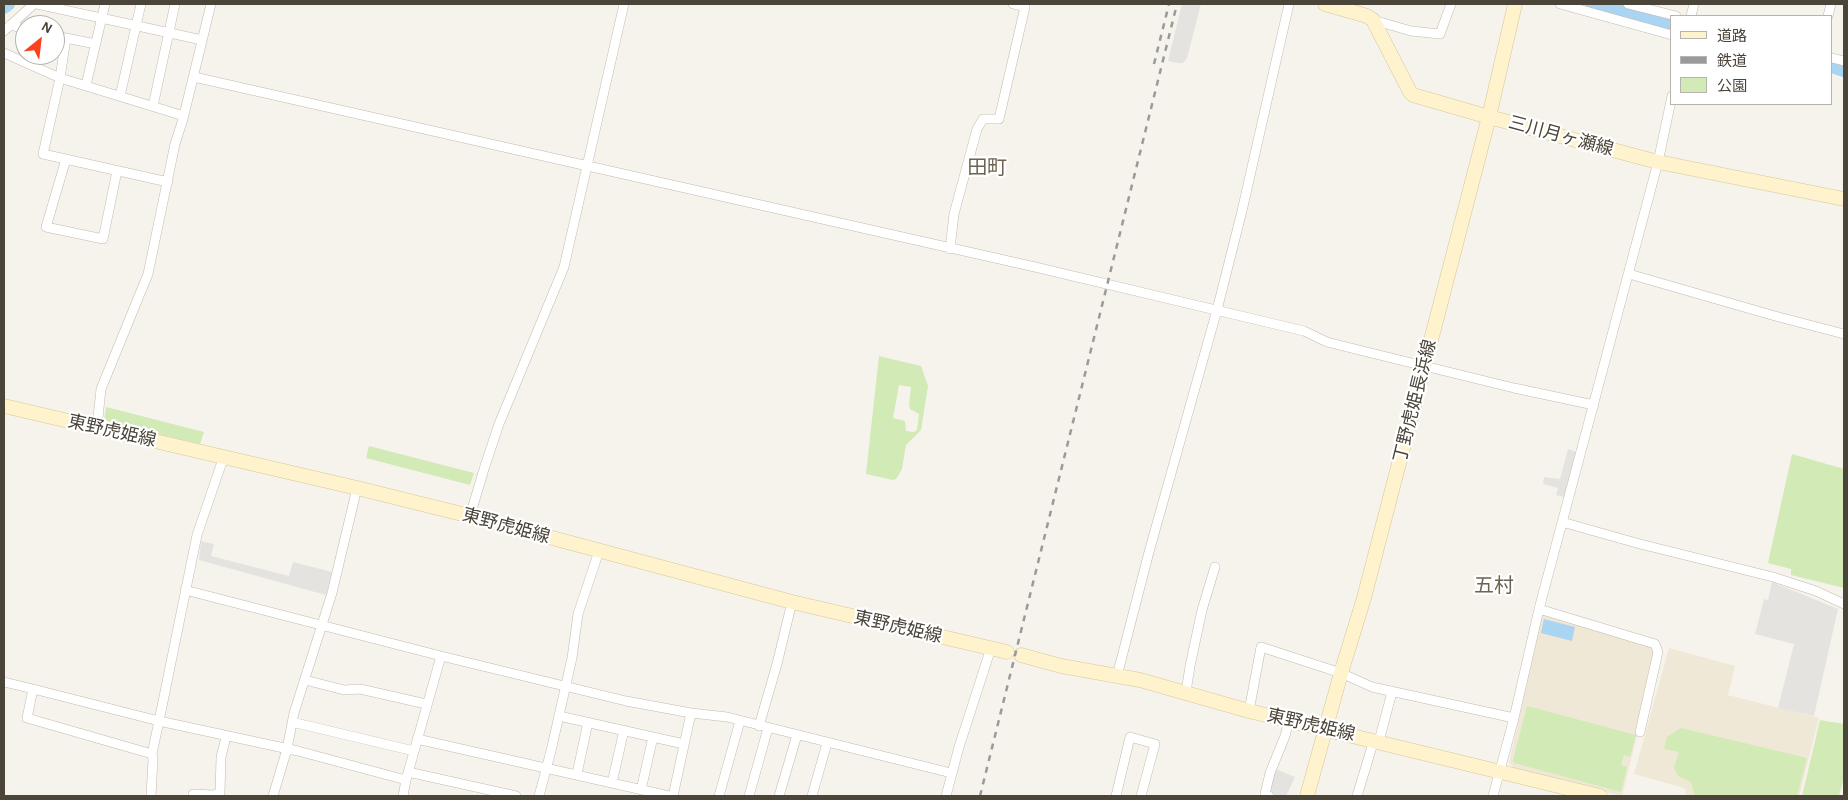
<!DOCTYPE html>
<html>
<head>
<meta charset="utf-8">
<style>
  body { margin:0 }
  #map { position:relative; width:1848px; height:800px; overflow:hidden; background:#f6f3ec; font-family:"Alegreya Sans","Noto Sans JP",sans-serif }
  canvas { display:block }
  .frame { position:absolute; inset:0; border:5px solid #4b4439; pointer-events:none }
  .legend { position:absolute; left:1670px; top:15px; width:162px; height:90px; box-sizing:border-box; background:#fff; border:1px solid #b7b4b0; margin:0; padding:6px 9px; list-style:none; font-size:15px; color:#4b4439 }
  .legend li { display:flex; align-items:center; gap:10px; height:25px }
  .legend b { width:25px; border:1px solid #b7b4b0 }
  .north { position:absolute; left:15px; top:15px; width:50px; height:50px; box-sizing:border-box; background:#fff; border:1px solid #b7b4b0; border-radius:50%; rotate:29deg; font-size:14px; font-weight:700; line-height:20px; text-align:center; color:#4b4439 }
  .north::after { content:''; display:block; margin:auto; width:18px; height:22px; background:#fc3f1d; clip-path:polygon(50% 0,100% 100%,50% 72%,0 100%) }
</style>
</head>
<body>
<div id="map">
<canvas width="1848" height="800"></canvas>
<div class="frame"></div>
<ul class="legend">
<li><b style="height:6px;background:#fff3cd"></b>道路</li>
<li><b style="height:6px;background:#9a9a9a"></b>鉄道</li>
<li><b style="height:14px;background:#d2eab5"></b>公園</li>
</ul>
<div class="north">N</div>
</div>
<script>
const ctx = document.querySelector('canvas').getContext('2d');
ctx.lineJoin = 'round';
function paint(path, color) {
  ctx.fillStyle = color;
  ctx.fill(path, 'evenodd');
}
function toPath(rows) {
  const path = new Path2D();
  for (const r of rows) {
    path.moveTo(r[0], r[1]);
    for (let i = 2; i < r.length; i += 2) path.lineTo(r[i], r[i + 1]);
  }
  return path;
}
function strokePath(path, color, width, dash) {
  ctx.strokeStyle = color;
  ctx.lineWidth = width;
  ctx.lineCap = dash ? 'butt' : 'round';
  ctx.setLineDash(dash || []);
  ctx.stroke(path);
}
function label(font, color, halo, rows, align = 'center') {
  ctx.font = font + ' "Alegreya Sans","Noto Sans JP",sans-serif';
  ctx.lineWidth = 4.5;
  ctx.setLineDash([]);
  ctx.textBaseline = 'middle';
  ctx.strokeStyle = halo;
  ctx.fillStyle = color;
  for (const [text, x, y, turn = 0] of rows) {
    ctx.save();
    ctx.translate(x, y);
    ctx.rotate((+turn || 0) * Math.PI / 180);
    ctx.textAlign = isNaN(turn) ? turn : align;
    if (halo) ctx.strokeText(text, 0, 0);
    ctx.fillText(text, 0, 0);
    ctx.restore();
  }
}
paint(toPath([
  [1542,615,1659,646,1622,796,1517,771,1509,763],
  [1669,648,1735,666,1728,695,1819,718,1799,796,1685,796,1686,791,1684,788,1634,774]
]), '#efe8d6');
paint(toPath([
  [879,356,921,366,928,386,921,430,906,445,902,469,896,479,893,480,866,474],
  [899,385,911,387,909,404,910,409,919,414,917,430,914,432,906,431,905,421,893,418],
  [106,407,204,432,200,444,104,421],
  [369,446,474,473,470,485,366,458],
  [1792,454,1844,469,1844,588,1791,575,1791,569,1768,563],
  [1527,706,1636,735,1630,757,1624,755,1621,765,1627,767,1621,792,1514,763,1513,760],
  [1820,720,1844,724,1844,777,1839,796,1802,796],
  [1681,728,1807,758,1797,796,1695,796,1691,782,1678,776,1674,768,1679,752,1664,749,1667,737]
]), '#d2eab5');
paint(toPath([
  [1182,4,1201,4,1187,58,1183,63,1179,63,1168,61],
  [1568,449,1576,452,1564,497,1556,495,1558,488,1543,484,1544,477,1560,479],
  [201,541,214,544,211,556,289,576,293,562,332,572,326,595,199,560],
  [1772,582,1838,609,1814,716,1778,708,1794,644,1755,634,1764,599,1768,600],
  [1273,768,1295,777,1286,796,1269,796]
]), '#e5e3e0');
paint(toPath([
  [1544,619,1575,627,1572,641,1541,633]
]), '#a9d4f2');
strokePath(toPath([
  [1592,4,1672,25],
  [4,7,8,4],
  [1832,66,1844,70]
]), '#a9d4f2', 14);
const street = toPath([
  [37,4,202,40],
  [1560,4,1672,35],
  [1628,4,1676,16],
  [1691,16,1694,4],
  [1828,16,1831,4],
  [1373,20,1411,31,1440,34,1451,4],
  [10,25,25,29],
  [4,31,34,4],
  [55,36,96,44],
  [66,38,60,78,43,154,168,182],
  [4,53,60,78,184,116],
  [1832,58,1844,61],
  [194,77,1035,267,1304,331,1327,342,1367,352,1514,388,1594,405],
  [86,85,105,4],
  [120,96,141,4],
  [153,106,175,4],
  [66,159,46,227,103,239,117,171],
  [950,249,954,214,977,129,983,119,999,119,1025,7,1013,4],
  [1629,274,1775,316,1844,334],
  [97,427,101,389,148,274,175,144,183,119,211,4],
  [224,456,197,535,159,721,298,751,406,780,441,656],
  [470,516,484,469,499,424,564,267,624,4],
  [1562,522,1640,544,1773,577,1816,591,1844,604],
  [185,590,441,656,626,701,691,713,673,796],
  [1539,609,1655,644,1658,652,1640,732],
  [1117,676,1149,552,1217,310,1242,211,1289,4],
  [305,680,344,690,360,689,426,704],
  [4,682,33,689,27,718,152,754,153,759,151,796],
  [33,689,159,721,152,754],
  [1186,692,1190,666,1202,610,1215,567],
  [1249,711,1261,647,1341,673,1372,687,1514,718],
  [691,713,727,717,951,773],
  [559,716,684,744],
  [292,722,414,751],
  [759,726,777,664,792,602],
  [417,739,669,796],
  [1379,741,1392,692],
  [408,772,516,796],
  [577,774,588,722],
  [612,783,624,730],
  [641,790,653,737],
  [193,794,213,795,220,793,221,757,226,737],
  [273,796,287,749,294,713,332,593,357,488],
  [403,796,406,780],
  [539,796,551,751,572,658,578,614,599,551],
  [719,796,740,721],
  [749,796,768,728],
  [779,796,797,735],
  [812,796,827,743],
  [946,796,959,747,991,648],
  [1116,796,1130,737,1155,744,1141,796],
  [1269,796,1265,794,1270,773,1285,736,1289,720],
  [1357,796,1374,740],
  [1493,796,1514,718,1539,609,1658,162,1672,96]
]);
const secondary = toPath([
  [1325,4,1367,16,1373,20,1410,92,1413,95,1489,117,1658,162,1844,199],
  [4,406,357,488,470,516,792,602,1007,652],
  [1021,655,1061,666,1140,680,1249,711,1600,796],
  [1307,796,1341,673,1364,598,1489,117,1515,4]
]);
strokePath(street, '#c2bbae', 10);
strokePath(secondary, '#d6c79b', 15);
strokePath(street, '#fff', 9);
strokePath(secondary, '#fff3cd', 14);
strokePath(toPath([
  [1154,64,1169,4],
  [980,796,1177,4]
]), '#9a9a9a', 2.5, [6, 6]);
label('18px', '#4b4439', '#fff', [
  ["三川月ヶ瀬線",1561,136,15],
  ["丁野虎姫長浜線",1415,401,-76],
  ["東野虎姫線",112,431,13],
  ["東野虎姫線",506,526,15],
  ["東野虎姫線",898,627,13],
  ["東野虎姫線",1311,725,13]
]);
label('20px', '#6e6250', '#fff', [
  ["田町",987,168],
  ["五村",1494,586]
]);
</script>
</body>
</html>
